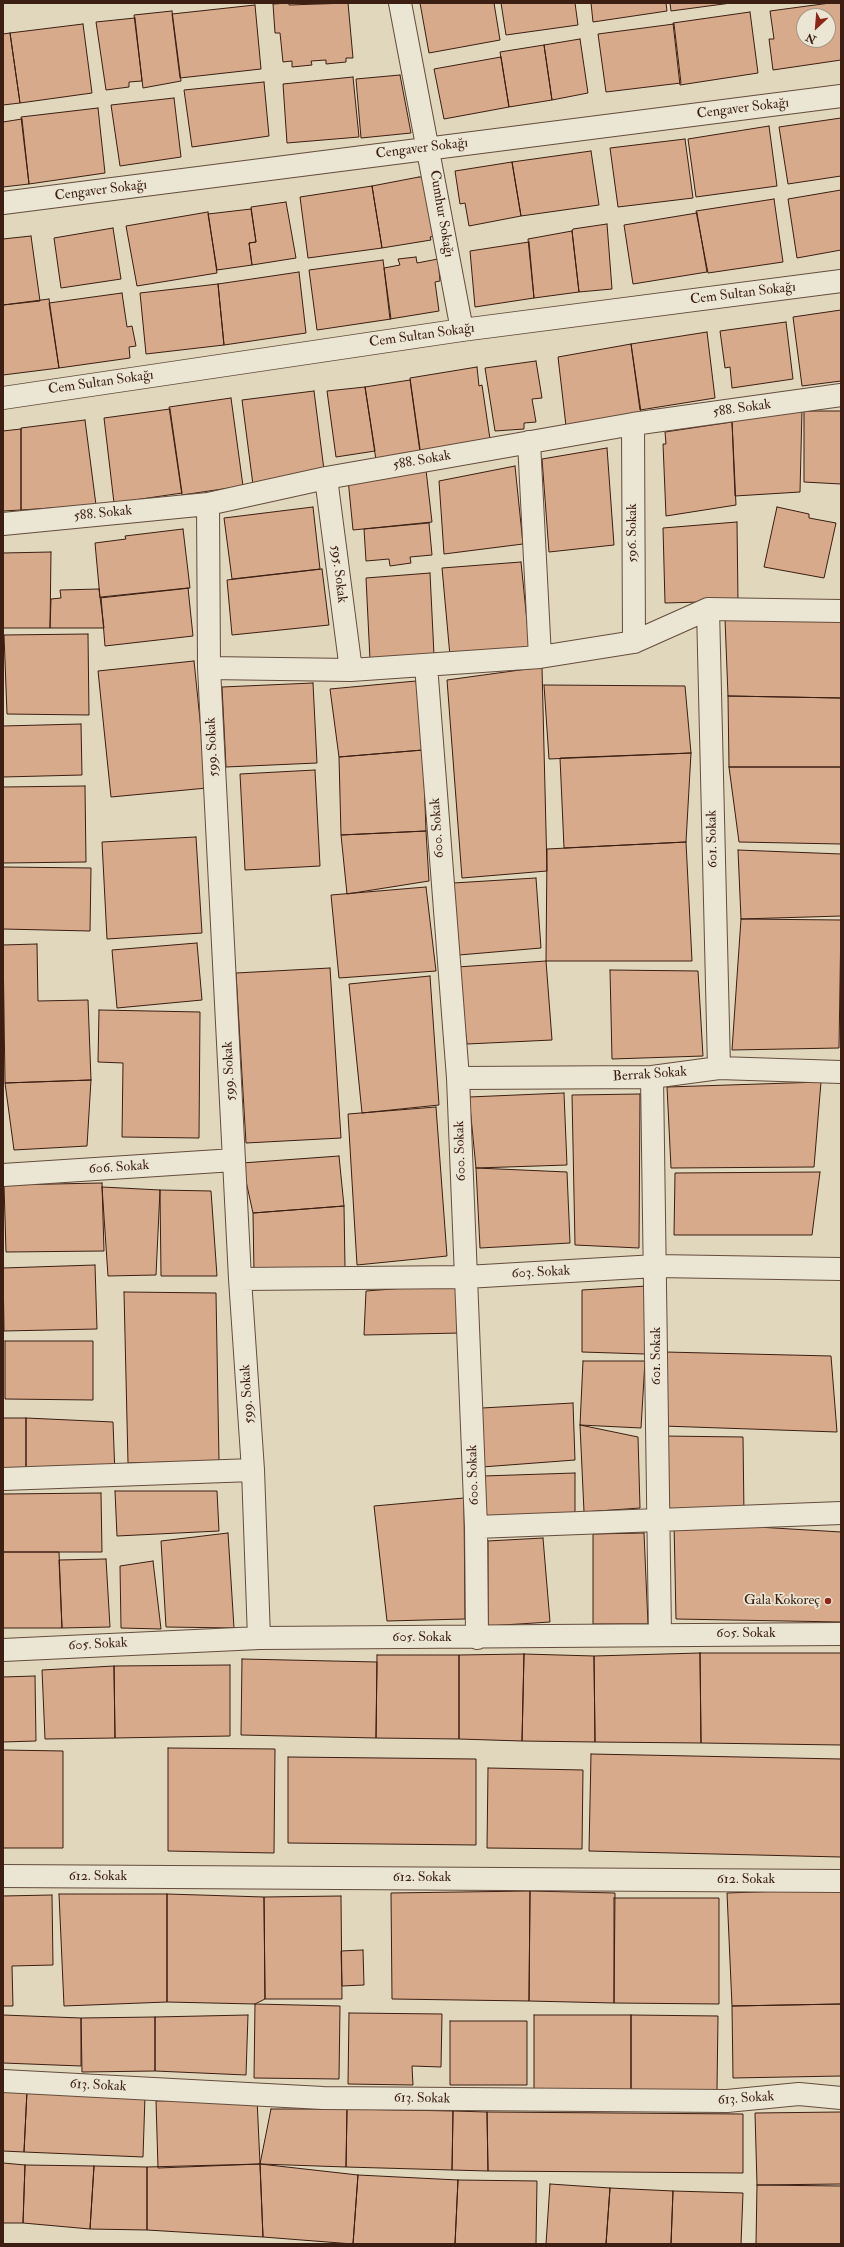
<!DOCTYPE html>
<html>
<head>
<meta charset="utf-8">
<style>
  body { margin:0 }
  #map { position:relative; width:844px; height:2247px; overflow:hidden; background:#e0d7bc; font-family:"IM FELL Double Pica",serif }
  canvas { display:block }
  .frame { position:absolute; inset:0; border:4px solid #3c1e12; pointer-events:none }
  .north { position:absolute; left:796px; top:8px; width:40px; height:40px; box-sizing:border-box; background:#ebe5d3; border:1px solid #a59586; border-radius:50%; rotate:206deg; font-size:11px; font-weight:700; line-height:16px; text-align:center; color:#3c1e12 }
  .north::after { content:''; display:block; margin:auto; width:14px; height:18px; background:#8f2418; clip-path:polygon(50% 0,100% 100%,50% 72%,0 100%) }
</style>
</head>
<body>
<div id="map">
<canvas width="844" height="2247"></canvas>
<div class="frame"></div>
<div class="north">N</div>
</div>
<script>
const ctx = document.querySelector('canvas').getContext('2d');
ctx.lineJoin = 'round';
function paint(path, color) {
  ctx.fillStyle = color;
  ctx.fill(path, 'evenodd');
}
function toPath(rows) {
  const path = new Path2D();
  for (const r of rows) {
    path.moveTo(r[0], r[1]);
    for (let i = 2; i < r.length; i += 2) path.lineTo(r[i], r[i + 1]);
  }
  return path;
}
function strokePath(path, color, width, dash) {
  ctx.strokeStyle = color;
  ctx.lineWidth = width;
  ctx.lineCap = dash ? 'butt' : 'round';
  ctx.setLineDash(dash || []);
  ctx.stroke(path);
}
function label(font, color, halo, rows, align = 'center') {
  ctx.font = font + ' "IM FELL Double Pica",serif';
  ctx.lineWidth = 3.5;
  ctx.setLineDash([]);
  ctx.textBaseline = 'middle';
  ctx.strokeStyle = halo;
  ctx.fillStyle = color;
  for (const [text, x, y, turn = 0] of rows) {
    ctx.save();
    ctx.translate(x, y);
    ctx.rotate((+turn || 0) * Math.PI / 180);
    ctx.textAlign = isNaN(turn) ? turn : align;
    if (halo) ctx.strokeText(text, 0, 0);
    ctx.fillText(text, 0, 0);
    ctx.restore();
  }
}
const building = toPath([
  [289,3,289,5,348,3,353,58,346,58,346,62,326,64,326,60,311,61,312,65,292,67,292,61,283,62,280,33,275,33,273,4,289,3],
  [420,3,494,3,500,40,429,53,420,3],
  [501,3,575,3,578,25,506,35,501,3],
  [591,3,666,3,667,11,593,22,591,3],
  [670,3,731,3,671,11,670,3],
  [830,3,841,3,841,60,773,70,769,39,774,39,770,11,830,3],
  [804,16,828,16,828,40,804,40,804,16],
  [255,5,261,69,180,78,172,14,255,5],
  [172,11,181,81,143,88,134,15,172,11],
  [750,12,758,73,680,85,673,23,750,12],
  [135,18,142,81,129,82,129,87,106,90,96,22,135,18],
  [83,24,92,93,20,103,10,33,83,24],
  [674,24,681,83,606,92,598,34,674,24],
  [10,33,20,103,3,105,3,34,10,33],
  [580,39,588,93,552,100,544,45,580,39],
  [544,45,552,100,509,107,500,52,544,45],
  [501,57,509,107,444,119,434,69,501,57],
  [400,75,411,133,361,138,356,79,400,75],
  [353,77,359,137,287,143,283,84,353,77],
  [264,82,269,136,192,147,184,90,264,82],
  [174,98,181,157,120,166,111,105,174,98],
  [98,108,105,173,29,184,21,117,98,108],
  [841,118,841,176,788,184,779,127,841,118],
  [22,119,29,184,3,187,3,122,22,119],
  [769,126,777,186,696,197,688,139,769,126],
  [685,139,693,198,618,207,610,148,685,139],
  [591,151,599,205,521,216,512,162,591,151],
  [512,162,521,216,469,226,465,203,460,204,455,171,512,162],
  [419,177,427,177,436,236,430,237,431,240,382,248,372,186,419,177],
  [372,186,382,248,308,258,300,197,372,186],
  [841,190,841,250,797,258,788,199,841,190],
  [774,199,783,262,708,273,696,211,774,199],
  [286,202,296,258,252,265,249,243,256,242,251,207,286,202],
  [251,209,256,242,249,243,252,265,217,270,208,214,251,209],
  [208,212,217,273,137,286,126,226,208,212],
  [697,213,707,272,633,284,624,225,697,213],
  [607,224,612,289,579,292,572,231,573,229,607,224],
  [113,228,121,279,61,288,54,238,113,228],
  [572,231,579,292,534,298,528,239,572,231],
  [31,236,40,301,3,305,3,239,31,236],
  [529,242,534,298,475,307,470,251,529,242],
  [416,257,417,263,438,259,440,281,435,282,439,311,390,319,384,268,400,265,398,259,416,257],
  [383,260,391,319,317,330,309,270,383,260],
  [299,272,306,333,224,345,218,284,299,272],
  [218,284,224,345,146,354,140,293,218,284],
  [122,293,127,327,132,326,136,346,129,347,130,358,59,368,49,303,122,293],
  [49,299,59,368,3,375,3,305,49,299],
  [841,310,841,381,802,386,793,317,841,310],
  [786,322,793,379,732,388,730,367,725,368,720,331,786,322],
  [707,332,715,398,640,410,631,344,707,332],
  [631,344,641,412,566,426,558,357,631,344],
  [536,361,542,398,532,399,536,422,524,423,524,429,495,431,485,368,536,361],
  [477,367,479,386,482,385,491,446,421,456,410,378,477,367],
  [410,380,420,452,376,460,365,387,410,380],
  [365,387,375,451,336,457,327,391,365,387],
  [314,391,324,470,253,485,242,400,314,391],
  [231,398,243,486,182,495,169,407,231,398],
  [170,409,182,493,114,503,104,418,170,409],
  [802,410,800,492,735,496,732,421,802,410],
  [804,411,841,411,841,484,804,482,804,411],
  [85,420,96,505,21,510,21,428,85,420],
  [732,422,736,505,666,516,663,444,666,444,665,432,732,422],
  [21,429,21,510,3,511,3,431,21,429],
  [607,448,614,545,549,552,542,459,607,448],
  [515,466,523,544,444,554,439,481,515,466],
  [426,470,432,522,353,530,348,479,426,470],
  [313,507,320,569,232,579,224,518,313,507],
  [777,507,809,514,809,518,836,523,824,578,764,567,777,507],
  [737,522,738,601,665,603,663,528,737,522],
  [429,523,432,555,410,557,411,563,390,566,389,559,366,561,364,529,429,523],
  [183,529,190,588,100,598,95,543,126,539,125,536,183,529],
  [51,552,50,628,3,628,3,553,51,552],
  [521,562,530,651,450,656,442,568,521,562],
  [322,569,329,625,232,635,227,580,322,569],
  [430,573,434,655,370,660,366,578,430,573],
  [188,588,193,636,105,646,101,597,188,588],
  [99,589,104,628,50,628,51,599,61,598,60,590,99,589],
  [841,618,841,698,728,696,725,619,841,618],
  [88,634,89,715,7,714,4,635,88,634],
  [194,661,207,788,111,797,98,671,194,661],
  [542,667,547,871,462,878,447,680,542,667],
  [416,681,423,750,339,757,330,689,416,681],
  [313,683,317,763,226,767,222,687,313,683],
  [544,685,685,686,691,753,549,759,544,685],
  [728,696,841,698,841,767,729,767,728,696],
  [81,724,82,775,3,777,3,726,81,724],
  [423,750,426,831,341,835,339,757,423,750],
  [691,753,686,842,564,848,560,758,691,753],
  [729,767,841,767,841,844,739,842,729,767],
  [315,770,320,866,245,870,240,774,315,770],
  [85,786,86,862,3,863,3,787,85,786],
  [426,831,429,881,347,894,341,835,426,831],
  [196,837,202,933,107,939,102,842,196,837],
  [686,842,692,961,546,961,547,849,686,842],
  [738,850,841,854,841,916,741,919,738,850],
  [3,867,91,868,90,931,3,929,3,867],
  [536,878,541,948,459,955,453,883,536,878],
  [426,887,436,971,339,978,331,895,426,887],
  [741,919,841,920,839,1048,732,1050,741,919],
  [197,943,202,1000,117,1008,112,950,197,943],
  [37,944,38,1001,88,1000,91,1080,5,1083,3,945,37,944],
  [546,961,552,1040,467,1044,457,967,546,961],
  [330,968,341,1138,246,1143,236,973,330,968],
  [610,970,698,971,703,1056,612,1059,610,970],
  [430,976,439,1105,362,1113,349,984,430,976],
  [99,1010,200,1012,199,1138,122,1137,123,1063,98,1062,99,1010],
  [91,1080,87,1146,14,1150,5,1083,91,1080],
  [821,1082,814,1167,671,1168,667,1087,821,1082],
  [564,1093,567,1165,476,1168,469,1097,564,1093],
  [640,1094,639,1248,575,1245,572,1095,640,1094],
  [436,1107,447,1256,357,1265,348,1114,436,1107],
  [339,1156,344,1206,253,1213,242,1163,339,1156],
  [476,1168,567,1172,570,1243,480,1248,476,1168],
  [820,1172,812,1235,674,1235,675,1173,820,1172],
  [102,1183,104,1251,6,1252,4,1185,102,1183],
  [102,1187,160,1190,156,1275,108,1276,102,1187],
  [160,1190,211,1191,217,1276,161,1276,160,1190],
  [344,1206,345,1267,254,1274,253,1213,344,1206],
  [95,1265,97,1329,4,1331,3,1268,95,1265],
  [458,1284,460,1333,364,1335,366,1291,458,1284],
  [647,1286,645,1354,582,1352,582,1290,647,1286],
  [124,1292,216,1293,219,1461,128,1463,124,1292],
  [5,1341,93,1341,93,1400,5,1399,5,1341],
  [665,1352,831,1356,837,1432,663,1426,665,1352],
  [583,1361,645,1361,641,1428,580,1425,583,1361],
  [573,1403,575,1460,482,1467,482,1408,573,1403],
  [3,1418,26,1418,26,1473,3,1473,3,1418],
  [26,1418,113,1422,115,1475,26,1473,26,1418],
  [580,1425,638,1437,640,1508,584,1512,580,1425],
  [662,1436,743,1437,744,1516,664,1511,662,1436],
  [575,1473,575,1517,486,1521,483,1476,575,1473],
  [115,1491,217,1491,219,1531,117,1536,115,1491],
  [101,1493,102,1552,3,1552,3,1494,101,1493],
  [464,1498,465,1619,387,1621,374,1506,464,1498],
  [674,1522,841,1532,841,1622,676,1619,674,1522],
  [228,1533,234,1628,166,1627,161,1541,228,1533],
  [644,1533,648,1624,593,1624,593,1534,644,1533],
  [543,1538,550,1622,488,1626,488,1541,543,1538],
  [3,1552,59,1552,62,1628,3,1628,3,1552],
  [106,1559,110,1627,62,1628,59,1560,106,1559],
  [153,1561,161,1629,121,1628,120,1566,153,1561],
  [700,1653,841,1653,841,1745,701,1743,700,1653],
  [700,1653,701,1743,595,1742,594,1656,700,1653],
  [524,1654,594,1656,595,1742,522,1741,524,1654],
  [524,1654,522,1741,459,1739,459,1655,524,1654],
  [377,1655,459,1655,459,1739,376,1738,377,1655],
  [242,1659,377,1662,376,1738,241,1735,242,1659],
  [230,1665,230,1736,115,1738,114,1666,230,1665],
  [114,1666,115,1738,45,1739,42,1670,114,1666],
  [35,1676,36,1741,3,1742,3,1677,35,1676],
  [168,1748,275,1749,274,1853,168,1851,168,1748],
  [3,1750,63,1751,63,1848,3,1848,3,1750],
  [591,1754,841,1759,841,1857,589,1851,591,1754],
  [288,1757,476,1759,476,1845,288,1843,288,1757],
  [488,1768,583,1770,582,1849,487,1848,488,1768],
  [841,1889,841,2004,732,2006,727,1893,841,1889],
  [530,1891,529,2001,392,1999,391,1893,530,1891],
  [530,1891,615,1893,614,2003,529,2001,530,1891],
  [59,1894,167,1894,167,2002,64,2006,59,1894],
  [167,1894,264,1897,265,1999,255,2004,167,2002,167,1894],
  [52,1895,53,1965,12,1966,13,2006,3,2006,3,1896,52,1895],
  [341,1896,342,1999,265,1999,264,1897,341,1896],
  [614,1898,719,1898,719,2004,614,2003,614,1898],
  [363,1950,364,1985,342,1986,341,1951,363,1950],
  [255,2004,340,2006,339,2079,254,2078,255,2004],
  [841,2004,841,2076,733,2078,732,2006,841,2004],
  [349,2013,442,2014,441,2067,412,2066,413,2085,348,2084,349,2013],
  [3,2015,81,2018,81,2066,3,2063,3,2015],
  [248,2015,246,2075,155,2071,155,2017,248,2015],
  [534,2015,631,2015,631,2090,534,2089,534,2015],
  [631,2015,718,2016,717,2090,631,2090,631,2015],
  [155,2017,155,2071,82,2072,81,2018,155,2017],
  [450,2021,527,2021,527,2085,450,2085,450,2021],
  [3,2090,27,2091,24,2152,3,2151,3,2090],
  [27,2091,145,2096,143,2157,24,2152,27,2091],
  [257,2098,260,2164,158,2168,156,2101,257,2098],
  [271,2109,347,2109,346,2167,260,2164,271,2109],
  [347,2109,453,2111,452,2170,346,2167,347,2109],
  [453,2111,487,2112,488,2171,452,2170,453,2111],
  [487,2112,743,2114,743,2173,488,2171,487,2112],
  [841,2112,841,2184,757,2185,755,2113,841,2112],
  [3,2163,25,2165,23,2223,3,2223,3,2163],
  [260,2164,358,2175,353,2244,263,2237,260,2164],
  [260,2164,263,2237,147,2230,147,2167,260,2164],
  [25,2165,94,2166,90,2229,23,2223,25,2165],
  [94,2166,147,2167,147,2230,90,2229,94,2166],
  [358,2175,458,2180,455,2244,353,2244,358,2175],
  [458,2180,537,2181,536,2244,455,2244,458,2180],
  [550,2184,610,2188,606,2244,546,2244,550,2184],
  [757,2185,841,2186,841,2244,756,2244,757,2185],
  [610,2188,673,2191,671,2244,606,2244,610,2188],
  [673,2191,743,2193,741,2244,671,2244,673,2191]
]);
paint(building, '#d6aa8a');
strokePath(building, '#3c1e12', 1);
const street = toPath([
  [400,3,462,330],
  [3,203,841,96],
  [3,398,462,330,841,281],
  [633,424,634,642],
  [529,442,540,657],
  [326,478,351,670],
  [208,504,209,668,240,1279,253,1470,259,1638],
  [3,524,208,504,326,478,633,424,841,395],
  [708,609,719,1068],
  [426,665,458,1078,476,1527,477,1638],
  [209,668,351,670,540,657,634,642,708,609,841,611],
  [652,1077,660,1634],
  [458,1078,652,1077,719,1068,841,1072],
  [3,1175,234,1160],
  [240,1279,466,1277,656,1266,841,1269],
  [3,1479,253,1470],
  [476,1527,841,1513],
  [3,1650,259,1638,841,1634],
  [3,1876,841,1881],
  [3,2081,323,2098,727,2101,799,2094,841,2098]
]);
strokePath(street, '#654c3c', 24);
strokePath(street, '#ebe5d3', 22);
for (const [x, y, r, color] of [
  [828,1601,4,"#8f2418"]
]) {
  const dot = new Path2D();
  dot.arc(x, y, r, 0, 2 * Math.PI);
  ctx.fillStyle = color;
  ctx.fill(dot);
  strokePath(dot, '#ebe5d3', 1.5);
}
label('14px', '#3c1e12', '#ebe5d3', [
  ["Cengaver Sokağı",743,109,-7],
  ["Cengaver Sokağı",422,149,-7],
  ["Cengaver Sokağı",101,191,-7],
  ["Cumhur Sokağı",441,214,80],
  ["Cem Sultan Sokağı",743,294,-7],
  ["Cem Sultan Sokağı",422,336,-8],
  ["Cem Sultan Sokağı",101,383,-8],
  ["588. Sokak",742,409,-8],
  ["588. Sokak",422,461,-10],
  ["588. Sokak",103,514,-6],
  ["596. Sokak",633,533,-90],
  ["595. Sokak",338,574,83],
  ["599. Sokak",213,747,-93],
  ["600. Sokak",438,828,-94],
  ["601. Sokak",713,839,-91],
  ["599. Sokak",230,1071,-93],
  ["Berrak Sokak",650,1075,-4],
  ["600. Sokak",461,1151,-92],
  ["606. Sokak",119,1168,-4],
  ["603. Sokak",541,1273,-3],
  ["601. Sokak",657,1356,-90],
  ["599. Sokak",248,1394,-94],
  ["600. Sokak",474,1475,-92],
  ["605. Sokak",746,1634],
  ["605. Sokak",422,1638],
  ["605. Sokak",98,1645,-3],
  ["612. Sokak",98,1877],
  ["612. Sokak",422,1878],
  ["612. Sokak",746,1880],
  ["613. Sokak",98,2086,3],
  ["613. Sokak",422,2099,1],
  ["613. Sokak",746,2099,-4]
]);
label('14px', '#3c1e12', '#ebe5d3', [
  ["Gala Kokoreç",820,1601]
], 'right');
</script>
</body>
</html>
